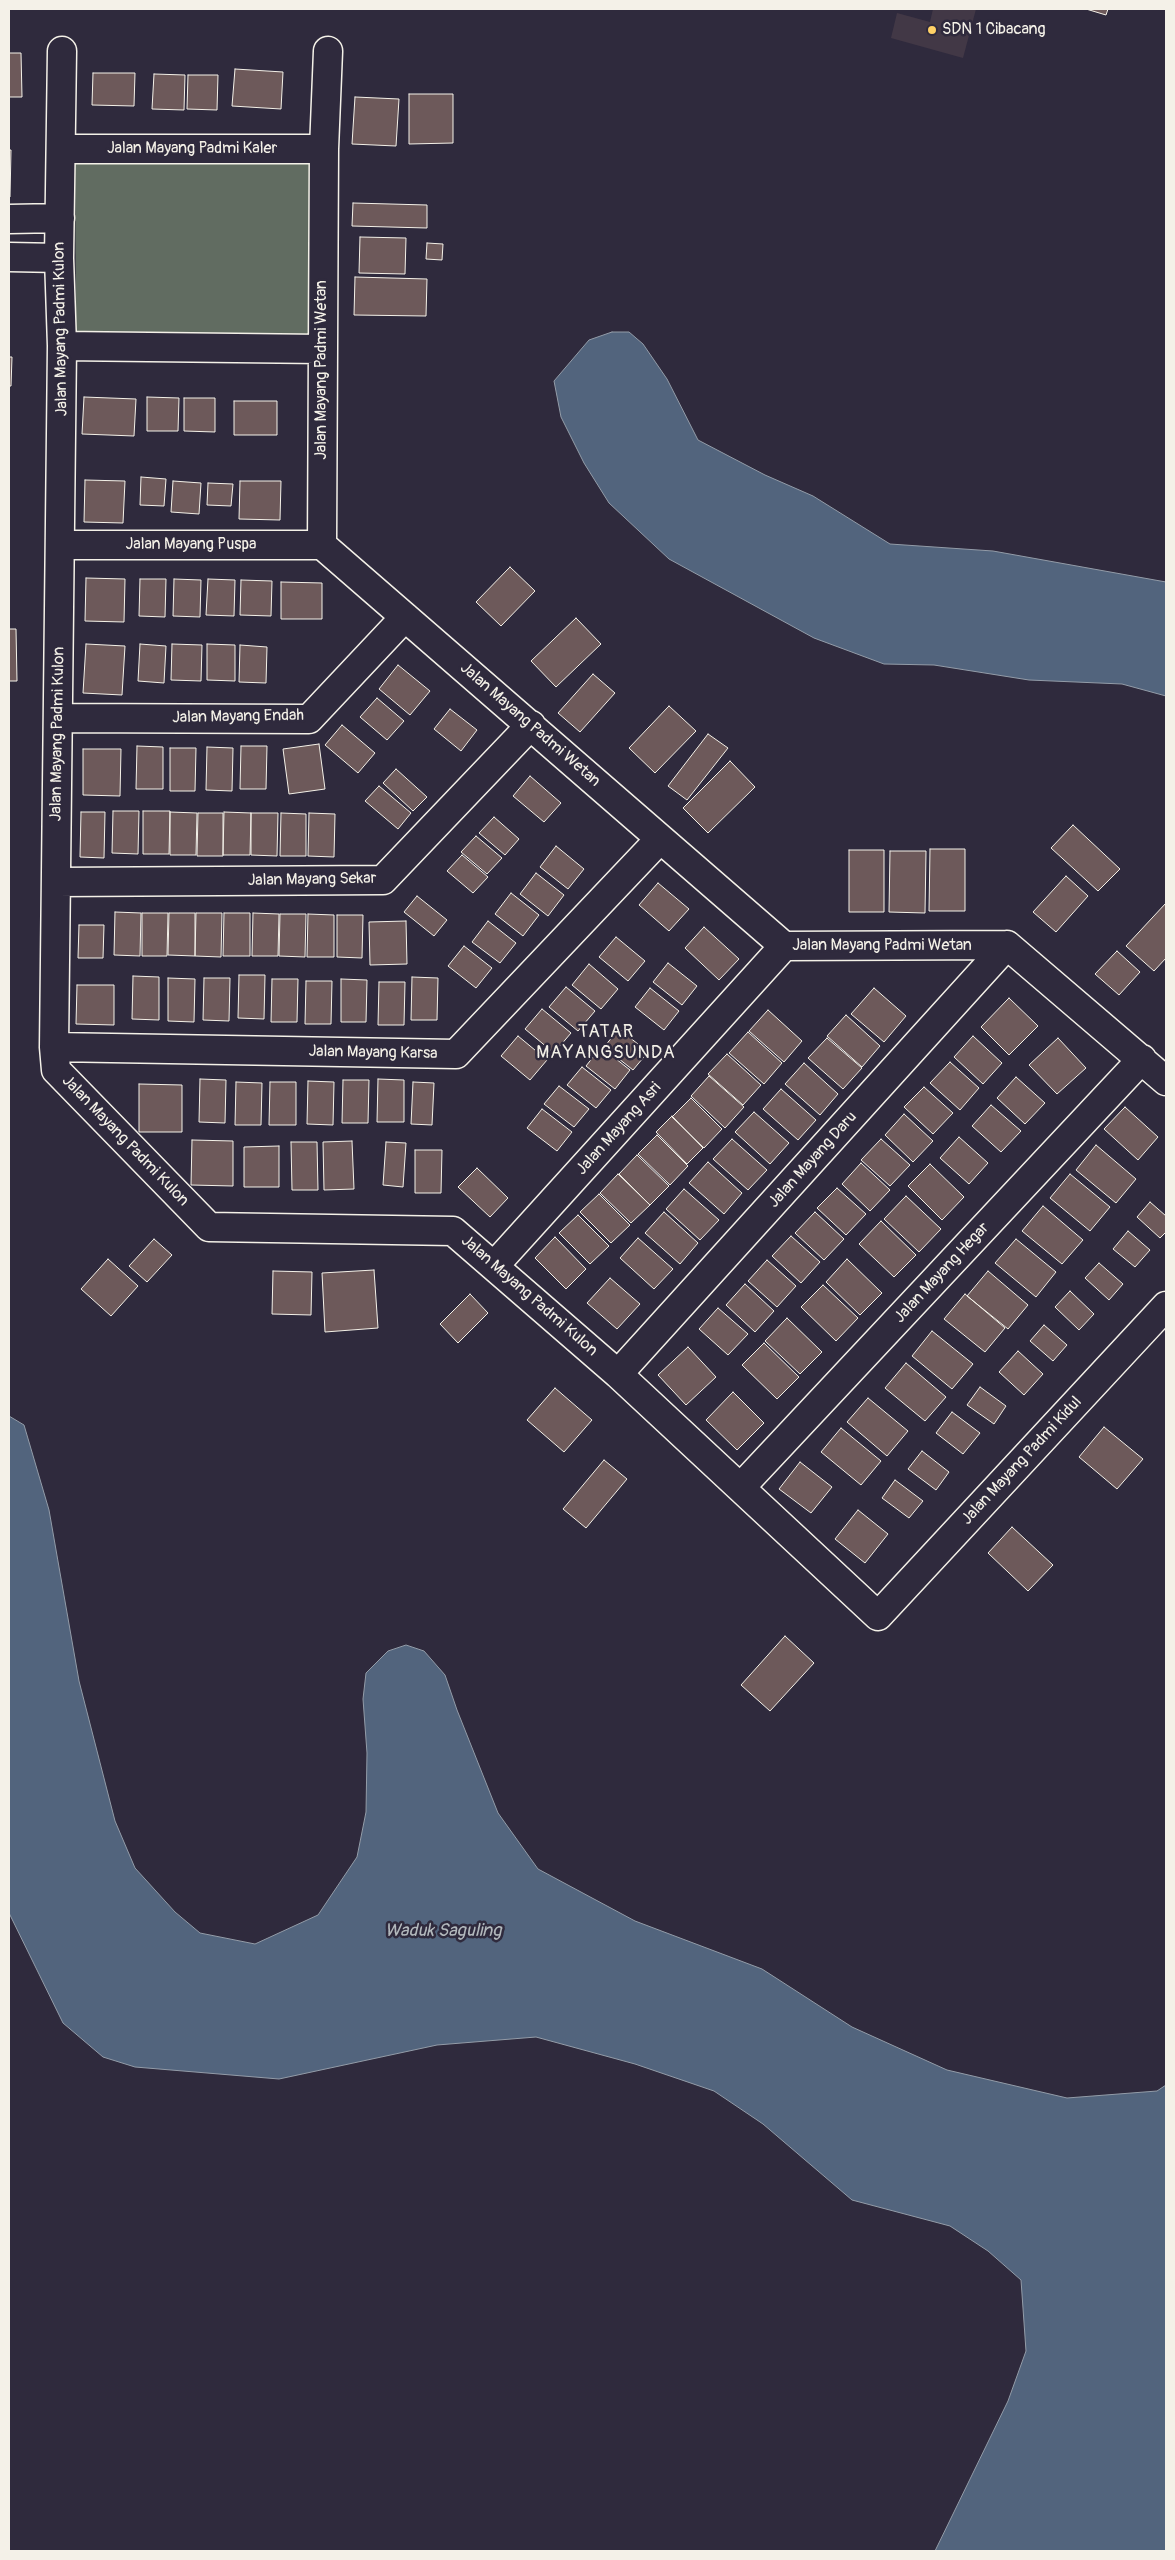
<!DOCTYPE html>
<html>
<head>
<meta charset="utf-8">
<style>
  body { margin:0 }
  #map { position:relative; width:1175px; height:2560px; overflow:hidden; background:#2f2a3d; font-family:Pangolin,sans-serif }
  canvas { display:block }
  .frame { position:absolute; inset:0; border:10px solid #f4f1e8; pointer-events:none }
</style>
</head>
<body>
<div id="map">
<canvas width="1175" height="2560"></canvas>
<div class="frame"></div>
</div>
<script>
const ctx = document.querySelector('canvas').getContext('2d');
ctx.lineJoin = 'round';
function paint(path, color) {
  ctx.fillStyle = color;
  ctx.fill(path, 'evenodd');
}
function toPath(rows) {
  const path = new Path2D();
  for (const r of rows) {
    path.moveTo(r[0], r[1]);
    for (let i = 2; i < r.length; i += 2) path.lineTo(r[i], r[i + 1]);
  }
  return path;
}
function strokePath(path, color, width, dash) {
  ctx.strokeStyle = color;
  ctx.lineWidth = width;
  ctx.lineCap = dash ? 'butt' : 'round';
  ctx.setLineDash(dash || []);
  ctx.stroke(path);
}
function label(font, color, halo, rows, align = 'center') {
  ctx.font = font + ' Pangolin,sans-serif';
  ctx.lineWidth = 5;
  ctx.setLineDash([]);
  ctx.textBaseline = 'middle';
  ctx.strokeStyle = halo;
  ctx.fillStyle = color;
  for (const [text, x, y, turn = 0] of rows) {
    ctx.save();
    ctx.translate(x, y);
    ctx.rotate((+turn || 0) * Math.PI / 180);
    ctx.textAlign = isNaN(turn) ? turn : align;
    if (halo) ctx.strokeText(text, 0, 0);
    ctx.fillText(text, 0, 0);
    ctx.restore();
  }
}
paint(toPath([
  [933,9,976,9,963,58,891,38,897,13,930,22]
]), '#423846');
paint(toPath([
  [315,160,316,334,76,335,75,161]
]), '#616c61');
const water = toPath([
  [612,332,629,332,643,344,667,379,698,440,765,475,813,496,890,544,993,551,1166,582,1166,696,1122,684,1029,680,934,665,884,664,814,638,669,559,609,503,584,463,561,417,554,381,589,340,612,332],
  [9,1416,24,1425,49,1510,79,1681,115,1821,135,1868,175,1912,200,1933,255,1944,318,1915,357,1857,366,1812,367,1753,363,1699,366,1673,388,1651,406,1645,424,1651,445,1675,457,1710,498,1813,538,1869,635,1921,762,1969,852,2027,947,2070,1067,2098,1157,2091,1166,2085,1166,2551,935,2551,1008,2401,1026,2351,1021,2280,988,2251,950,2226,852,2200,763,2124,714,2091,635,2064,536,2037,437,2045,279,2079,135,2067,103,2057,63,2023,9,1913,9,1416]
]);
paint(water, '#52647d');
strokePath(water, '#939ca8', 1);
const building = toPath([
  [1086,9,1108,9,1106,15,1086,9],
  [9,53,21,53,22,97,9,97,9,53],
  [235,69,283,72,281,109,232,106,235,69],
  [93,73,135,73,134,106,92,105,93,73],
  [154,74,185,75,184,110,152,109,154,74],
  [188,75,218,75,217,110,187,109,188,75],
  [409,94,453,94,453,143,409,144,409,94],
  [355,97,399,99,396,146,352,144,355,97],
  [9,150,11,150,10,197,9,197,9,150],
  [353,203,427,205,427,228,352,226,353,203],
  [360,237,406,238,405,274,359,273,360,237],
  [427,243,443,244,442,260,426,259,427,243],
  [355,277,427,279,426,316,354,315,355,277],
  [9,357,12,357,11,386,9,386,9,357],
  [84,397,136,399,134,436,82,434,84,397],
  [147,397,179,398,178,431,147,431,147,397],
  [184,398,215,398,215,432,184,431,184,398],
  [234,401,277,401,277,435,234,435,234,401],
  [141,477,166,479,164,506,140,505,141,477],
  [85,480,125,481,123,523,84,522,85,480],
  [173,481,201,483,199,514,171,512,173,481],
  [240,481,281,481,280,520,239,519,240,481],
  [208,483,233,484,231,506,207,505,208,483],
  [510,567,535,591,501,626,476,602,510,567],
  [86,578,125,579,124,622,85,621,86,578],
  [140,579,166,579,165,617,139,616,140,579],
  [174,579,201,580,200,617,173,616,174,579],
  [208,579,235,580,234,616,206,615,208,579],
  [241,580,272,581,271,616,240,615,241,580],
  [281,582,322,583,322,619,281,619,281,582],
  [576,618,601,644,556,687,531,661,576,618],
  [9,629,16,629,17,681,9,681,9,629],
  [86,644,125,646,122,695,83,693,86,644],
  [140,644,166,646,164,683,138,681,140,644],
  [172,644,202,645,201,681,171,680,172,644],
  [207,644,235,645,235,681,207,680,207,644],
  [240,645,267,647,266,683,239,682,240,645],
  [398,665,430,691,410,715,379,689,398,665],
  [593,674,615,693,580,732,558,713,593,674],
  [377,698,404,721,387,740,360,717,377,698],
  [669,706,696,731,655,773,629,748,669,706],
  [450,709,477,730,461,751,434,729,450,709],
  [342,725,375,753,358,773,325,745,342,725],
  [708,734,728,748,687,800,668,786,708,734],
  [319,744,325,789,289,794,283,749,319,744],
  [137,746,163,747,163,789,136,789,137,746],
  [241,746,267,746,266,789,240,789,241,746],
  [207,747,233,748,232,791,206,790,207,747],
  [170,748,196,748,195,791,170,791,170,748],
  [83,749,121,749,120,796,83,795,83,749],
  [730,761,755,787,708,833,683,808,730,761],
  [396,769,427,797,413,811,383,783,396,769],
  [530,776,561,803,544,822,513,796,530,776],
  [379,786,411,813,398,829,365,801,379,786],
  [113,811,139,811,138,854,112,853,113,811],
  [143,811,170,811,169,854,143,854,143,811],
  [81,812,105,812,104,858,80,857,81,812],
  [170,812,197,813,196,855,170,855,170,812],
  [224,812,251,813,250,855,223,855,224,812],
  [198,813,223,813,223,856,197,856,198,813],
  [251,813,278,813,277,856,251,855,251,813],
  [281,813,306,814,306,856,280,856,281,813],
  [309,813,335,814,334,857,308,856,309,813],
  [494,817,519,839,505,855,479,833,494,817],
  [1073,825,1120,869,1098,891,1051,848,1073,825],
  [476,836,502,858,487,874,461,852,476,836],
  [556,846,584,869,568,889,540,867,556,846],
  [930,849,965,849,965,911,929,911,930,849],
  [849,850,884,850,884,912,849,912,849,850],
  [890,851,926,851,925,913,889,912,890,851],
  [462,855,488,877,473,893,447,871,462,855],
  [536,873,564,895,548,916,520,894,536,873],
  [1066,876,1088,896,1056,932,1033,912,1066,876],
  [658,883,689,909,669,931,639,905,658,883],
  [511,893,539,915,523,936,495,914,511,893],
  [417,896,447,920,434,936,404,912,417,896],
  [1166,903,1166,958,1154,971,1126,946,1166,903],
  [115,912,141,913,140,956,114,955,115,912],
  [142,913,168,913,167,956,142,956,142,913],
  [169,913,195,913,195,956,168,955,169,913],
  [196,913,222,913,221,957,195,956,196,913],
  [224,913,250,913,250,956,223,956,224,913],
  [253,913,279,914,278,956,252,956,253,913],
  [280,914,306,914,305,957,279,956,280,914],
  [308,914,334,915,334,957,307,957,308,914],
  [337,915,363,915,362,958,337,957,337,915],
  [406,921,407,964,370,965,369,922,406,921],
  [488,921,516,943,500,963,472,942,488,921],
  [79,925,104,925,103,958,78,958,79,925],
  [704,927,739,959,719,980,685,948,704,927],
  [616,937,645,961,628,981,599,957,616,937],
  [464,946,492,968,476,988,448,966,464,946],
  [1117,951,1140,972,1119,995,1095,974,1117,951],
  [668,963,697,986,682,1005,653,982,668,963],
  [589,964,618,989,601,1009,572,985,589,964],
  [239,975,265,975,264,1019,238,1018,239,975],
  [133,976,159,977,159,1020,132,1019,133,976],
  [412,977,438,978,437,1020,411,1020,412,977],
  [168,978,195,979,194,1022,168,1021,168,978],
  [204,978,230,978,229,1021,203,1020,204,978],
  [272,979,298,979,297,1022,271,1022,272,979],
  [341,979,367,980,366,1022,341,1022,341,979],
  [306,981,332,981,331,1024,305,1024,306,981],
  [379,982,405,982,404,1025,378,1025,379,982],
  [77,985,114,985,114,1025,76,1024,77,985],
  [566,987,595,1011,578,1031,549,1007,566,987],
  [650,988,679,1011,664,1030,635,1007,650,988],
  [874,988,906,1016,884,1042,851,1014,874,988],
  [1009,998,1038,1026,1009,1055,981,1027,1009,998],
  [542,1009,571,1033,554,1053,525,1029,542,1009],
  [768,1010,802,1041,784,1062,749,1031,768,1010],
  [846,1015,880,1046,862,1067,827,1036,846,1015],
  [619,1029,648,1052,633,1070,604,1047,619,1029],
  [748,1032,782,1063,764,1084,729,1053,748,1032],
  [518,1036,547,1060,530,1080,501,1056,518,1036],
  [973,1036,1002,1063,983,1084,954,1057,973,1036],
  [827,1038,862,1068,843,1089,808,1058,827,1038],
  [1058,1038,1086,1068,1057,1094,1029,1065,1058,1038],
  [601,1047,630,1070,615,1089,586,1066,601,1047],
  [727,1054,761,1085,743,1105,708,1074,727,1054],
  [950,1062,979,1088,960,1110,930,1083,950,1062],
  [804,1063,838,1094,820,1115,785,1084,804,1063],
  [582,1067,611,1090,596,1108,567,1085,582,1067],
  [709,1076,744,1107,725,1128,691,1096,709,1076],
  [1016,1077,1045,1103,1025,1124,997,1098,1016,1077],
  [200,1079,226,1080,225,1123,199,1122,200,1079],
  [378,1079,404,1080,404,1122,377,1122,378,1079],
  [343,1080,369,1080,368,1123,342,1123,343,1080],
  [308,1081,334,1082,333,1125,307,1124,308,1081],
  [236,1082,262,1083,261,1125,235,1125,236,1082],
  [270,1082,296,1082,296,1125,269,1125,270,1082],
  [413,1082,434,1083,432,1125,411,1124,413,1082],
  [139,1084,182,1085,182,1132,139,1132,139,1084],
  [559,1086,589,1109,574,1127,544,1104,559,1086],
  [924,1087,953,1113,933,1134,904,1107,924,1087],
  [781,1089,816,1120,798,1140,763,1109,781,1089],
  [691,1098,722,1129,704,1148,672,1117,691,1098],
  [991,1105,1021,1131,1001,1152,972,1126,991,1105],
  [1125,1107,1158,1137,1138,1160,1104,1129,1125,1107],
  [542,1109,572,1132,557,1151,527,1128,542,1109],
  [754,1112,789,1143,770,1164,735,1132,754,1112],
  [904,1114,933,1141,913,1162,885,1135,904,1114],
  [672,1116,703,1148,687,1164,656,1132,672,1116],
  [657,1135,688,1166,670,1185,638,1154,657,1135],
  [959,1137,988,1163,969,1184,940,1158,959,1137],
  [732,1139,767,1170,748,1190,713,1159,732,1139],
  [881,1139,910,1165,890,1186,861,1160,881,1139],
  [192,1140,233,1141,233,1186,191,1185,192,1140],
  [352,1141,354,1189,324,1190,323,1142,352,1141],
  [291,1142,317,1142,318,1190,292,1190,291,1142],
  [386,1142,406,1143,403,1187,383,1185,386,1142],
  [1096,1145,1136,1179,1116,1203,1076,1170,1096,1145],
  [279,1146,279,1187,244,1187,244,1147,279,1146],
  [415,1150,442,1150,441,1193,415,1193,415,1150],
  [637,1155,669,1186,650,1205,619,1174,637,1155],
  [708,1162,742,1193,724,1214,689,1183,708,1162],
  [861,1163,890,1190,870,1211,842,1184,861,1163],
  [930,1164,964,1197,942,1220,908,1186,930,1164],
  [477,1168,508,1198,490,1217,458,1187,477,1168],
  [618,1174,650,1205,631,1223,600,1193,618,1174],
  [1070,1174,1110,1207,1090,1231,1050,1198,1070,1174],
  [837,1188,866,1214,846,1235,817,1208,837,1188],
  [684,1189,719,1220,700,1240,666,1209,684,1189],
  [599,1194,630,1225,611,1243,580,1212,599,1194],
  [906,1196,941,1229,919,1252,884,1219,906,1196],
  [1150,1202,1166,1216,1166,1232,1160,1238,1137,1217,1150,1202],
  [1043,1206,1083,1240,1062,1264,1022,1231,1043,1206],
  [664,1212,698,1243,680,1264,645,1233,664,1212],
  [815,1212,844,1239,824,1260,795,1233,815,1212],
  [578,1215,609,1246,590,1264,559,1233,578,1215],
  [881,1221,916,1255,894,1277,859,1244,881,1221],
  [1128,1231,1150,1250,1135,1267,1113,1249,1128,1231],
  [791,1236,820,1262,801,1283,772,1256,791,1236],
  [555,1237,586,1269,566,1289,535,1258,555,1237],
  [638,1238,673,1269,654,1289,620,1258,638,1238],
  [154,1239,172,1255,147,1282,129,1266,154,1239],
  [1016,1239,1056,1272,1036,1297,995,1263,1016,1239],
  [108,1259,138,1286,111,1316,81,1289,108,1259],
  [847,1259,882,1293,860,1315,826,1282,847,1259],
  [767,1260,796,1286,777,1307,748,1281,767,1260],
  [1099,1263,1123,1284,1109,1300,1085,1278,1099,1263],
  [374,1270,378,1328,325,1332,322,1273,374,1270],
  [273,1271,312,1272,311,1315,272,1314,273,1271],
  [988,1271,1028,1305,1008,1329,967,1296,988,1271],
  [610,1278,640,1304,617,1329,587,1303,610,1278],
  [745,1284,774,1311,755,1332,726,1305,745,1284],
  [823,1285,858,1318,836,1341,801,1307,823,1285],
  [1070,1291,1094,1314,1079,1330,1055,1307,1070,1291],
  [470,1294,488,1313,458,1343,440,1324,470,1294],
  [965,1294,1005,1328,985,1352,944,1319,965,1294],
  [718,1308,748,1334,728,1355,699,1329,718,1308],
  [787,1318,822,1352,800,1374,765,1341,787,1318],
  [1044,1325,1067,1345,1053,1361,1030,1341,1044,1325],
  [932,1331,973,1364,952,1389,912,1356,932,1331],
  [764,1343,799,1377,777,1399,742,1365,764,1343],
  [688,1347,716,1377,686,1405,658,1375,688,1347],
  [1018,1351,1043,1374,1024,1395,999,1372,1018,1351],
  [906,1363,946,1397,925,1421,885,1388,906,1363],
  [980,1387,1006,1406,994,1424,967,1405,980,1387],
  [555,1388,592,1420,564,1452,527,1420,555,1388],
  [733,1392,764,1423,737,1450,706,1420,733,1392],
  [868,1398,908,1431,887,1456,847,1422,868,1398],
  [952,1412,980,1433,963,1454,936,1433,952,1412],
  [1104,1427,1143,1459,1117,1489,1079,1457,1104,1427],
  [841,1428,881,1461,861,1485,821,1452,841,1428],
  [922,1451,949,1472,936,1490,908,1469,922,1451],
  [604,1460,627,1479,586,1528,563,1509,604,1460],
  [800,1462,832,1487,811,1513,779,1489,800,1462],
  [895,1480,923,1501,909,1518,882,1498,895,1480],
  [858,1510,888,1534,865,1563,835,1539,858,1510],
  [1012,1527,1053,1565,1028,1591,988,1553,1012,1527],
  [785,1636,814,1663,770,1711,741,1685,785,1636]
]);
paint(building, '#6d595a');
strokePath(building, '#f4f1e8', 1);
const minor = toPath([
  [62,51,59,258,62,346,54,1047,56,1070,209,1227,453,1231,618,1374,878,1616,1166,1306],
  [328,51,324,149,322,545,784,946,1007,945,1166,1081],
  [61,149,324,149],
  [9,219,60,218],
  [9,257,59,258],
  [62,346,322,349],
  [60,545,322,545],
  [58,718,309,719,405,617],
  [57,882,383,880,531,725],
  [54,1047,456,1054,660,839],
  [494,1266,784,946],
  [618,1374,1007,945],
  [741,1487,1142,1059]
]);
strokePath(minor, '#f4f1e8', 31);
strokePath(minor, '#2f2a3d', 28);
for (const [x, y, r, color] of [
  [932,30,5,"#ffd166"]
]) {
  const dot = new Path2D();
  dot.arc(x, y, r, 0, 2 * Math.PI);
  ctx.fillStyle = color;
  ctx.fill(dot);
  strokePath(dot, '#2f2a3d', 2);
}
label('16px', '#f4f1e8', '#2f2a3d', [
  ["SDN 1 Cibacang",942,30]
], 'left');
label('16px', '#f4f1e8', '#2f2a3d', [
  ["Jalan Mayang Padmi Kaler",192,149],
  ["Jalan Mayang Padmi Kulon",61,329,-91],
  ["Jalan Mayang Padmi Wetan",322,370,-90],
  ["Jalan Mayang Puspa",191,545],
  ["Jalan Mayang Endah",238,717,-1],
  ["Jalan Mayang Padmi Wetan",530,725,41],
  ["Jalan Mayang Padmi Kulon",58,734,-89],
  ["Jalan Mayang Sekar",312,880,-1],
  ["Jalan Mayang Padmi Wetan",882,946],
  ["Jalan Mayang Karsa",373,1053,1],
  ["Jalan Mayang Asri",619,1129,-48],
  ["Jalan Mayang Padmi Kulon",125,1141,46],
  ["Jalan Mayang Daru",813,1160,-48],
  ["Jalan Mayang Hegar",942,1273,-47],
  ["Jalan Mayang Padmi Kulon",529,1296,41],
  ["Jalan Mayang Padmi Kidul",1022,1461,-47]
]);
ctx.letterSpacing = '1px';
label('18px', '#f4f1e8', '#2f2a3d', [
  ["TATAR",606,1032],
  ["MAYANGSUNDA",606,1053]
]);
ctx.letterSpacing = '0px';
label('italic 18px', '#b3b9bd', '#2f2a3d', [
  ["Waduk Saguling",443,1931]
]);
</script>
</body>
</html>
